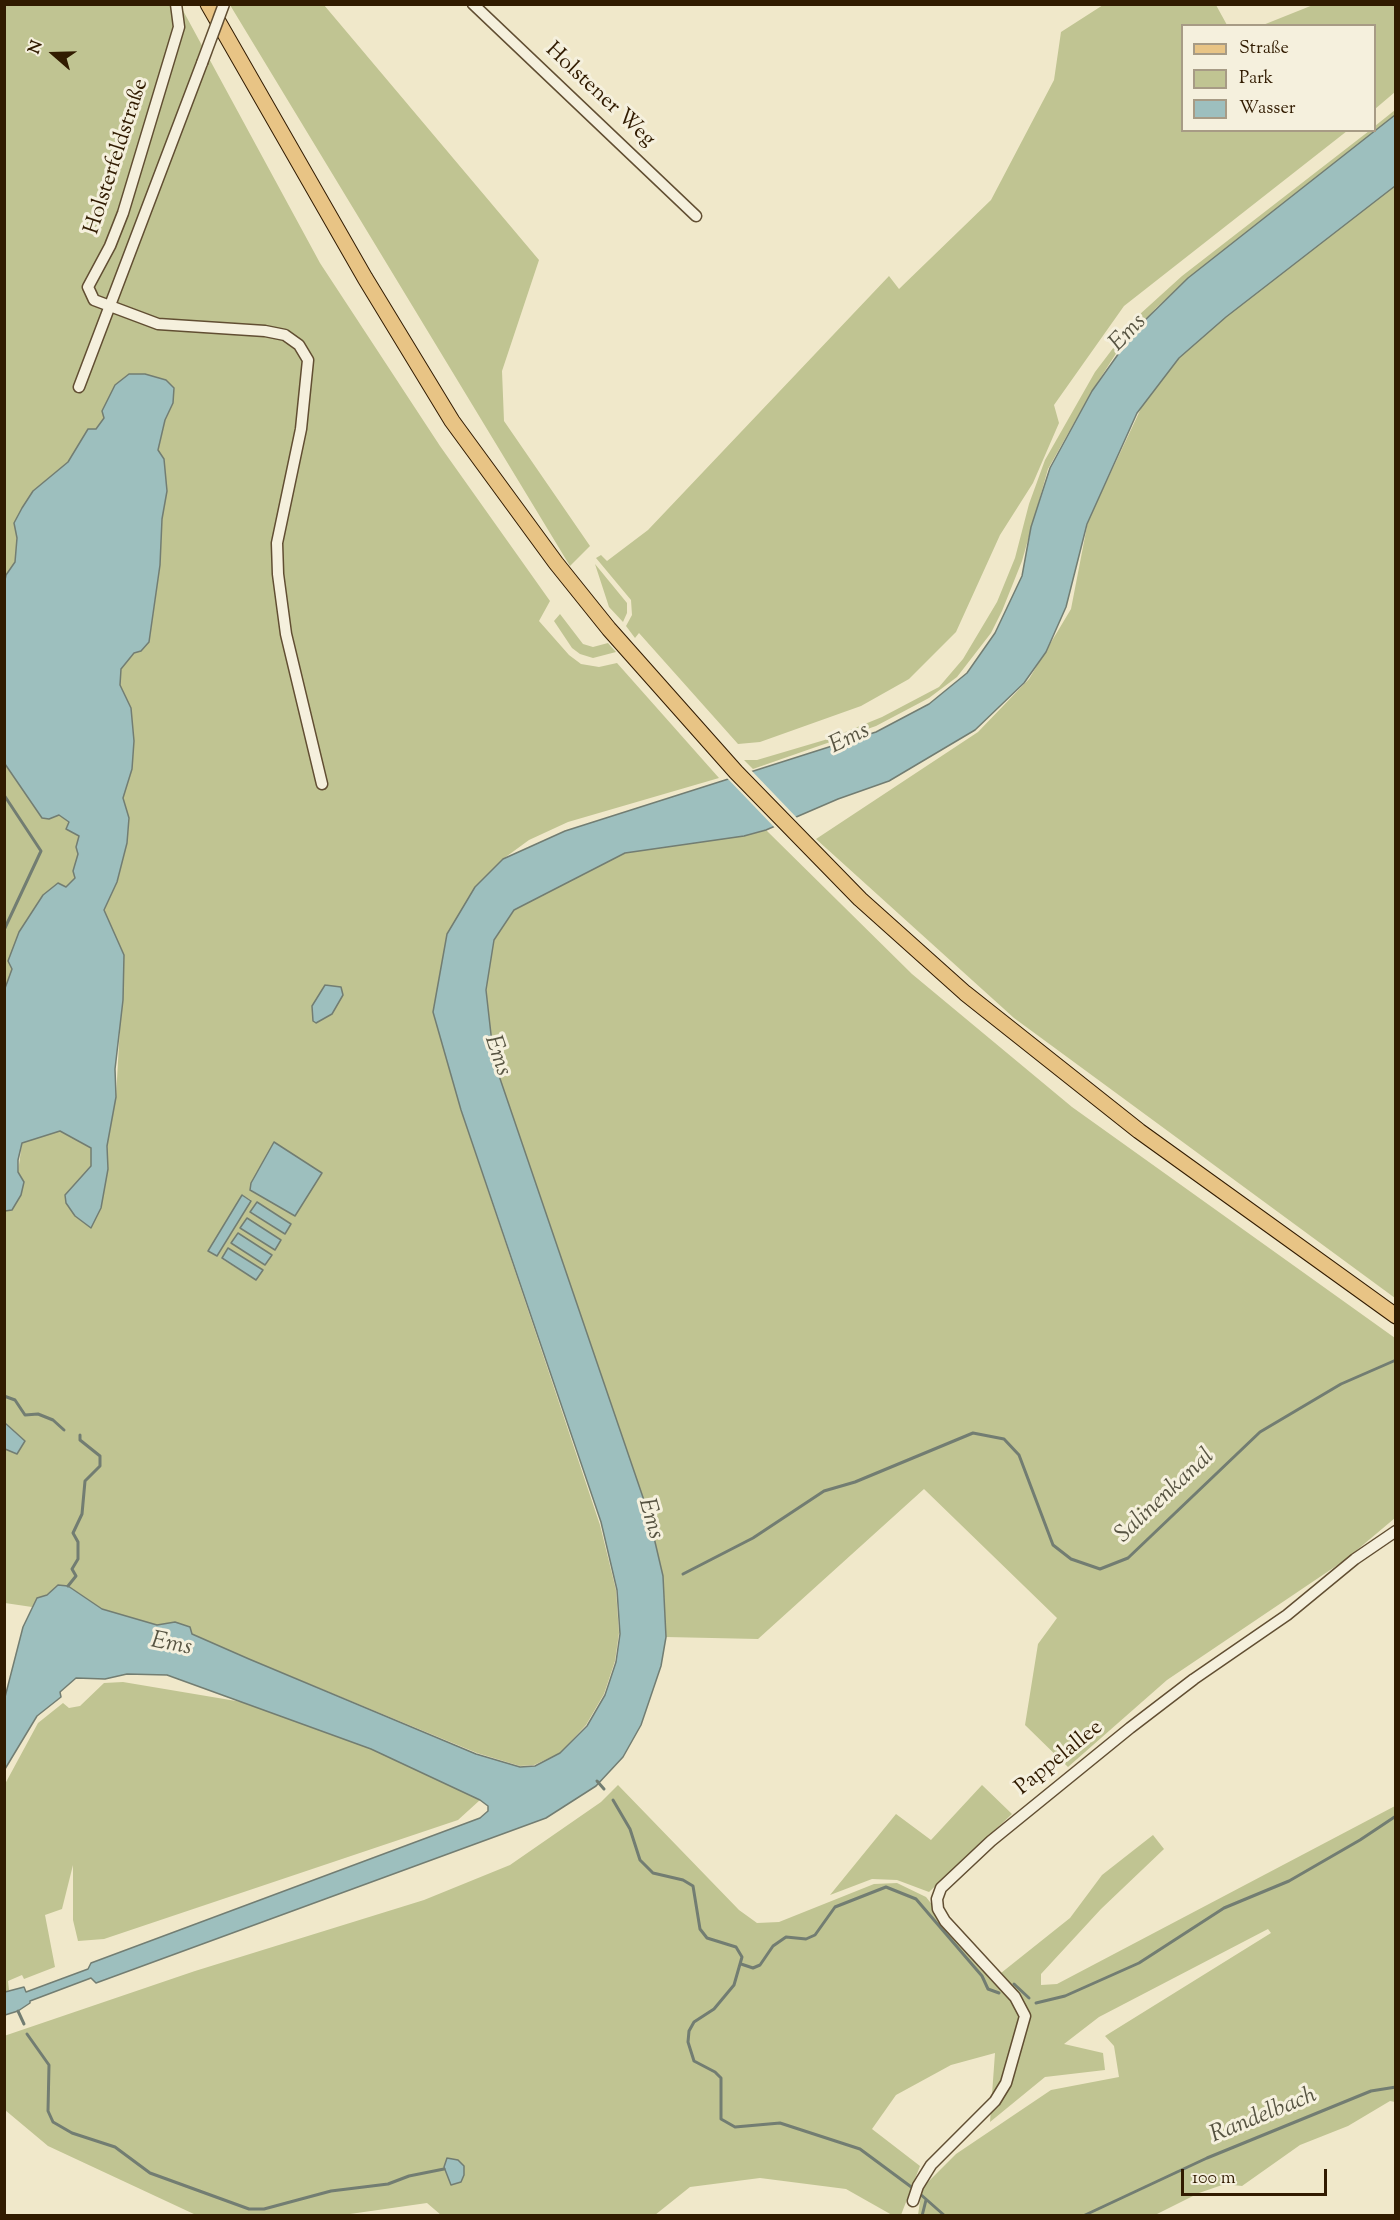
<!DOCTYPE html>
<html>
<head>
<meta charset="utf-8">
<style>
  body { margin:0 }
  #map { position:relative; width:1400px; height:2220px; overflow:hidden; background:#f0e8ca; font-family:"Sorts Mill Goudy",serif }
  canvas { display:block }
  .frame { position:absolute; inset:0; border:6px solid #311b00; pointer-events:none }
  .legend { position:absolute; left:1181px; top:24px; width:195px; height:108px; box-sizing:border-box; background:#f5f0dd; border:2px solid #a79b85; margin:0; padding:8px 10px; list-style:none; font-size:18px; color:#311b00 }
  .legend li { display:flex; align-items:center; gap:12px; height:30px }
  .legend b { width:30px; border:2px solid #a79b85 }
  .north { position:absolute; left:24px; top:24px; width:60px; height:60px; -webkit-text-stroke:4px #f5f0dd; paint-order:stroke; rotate:290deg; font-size:16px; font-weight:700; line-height:24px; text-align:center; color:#311b00 }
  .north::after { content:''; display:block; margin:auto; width:21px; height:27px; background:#311b00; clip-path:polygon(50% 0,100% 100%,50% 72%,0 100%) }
  .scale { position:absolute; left:1181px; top:2169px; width:146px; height:27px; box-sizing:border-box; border:3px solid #311b00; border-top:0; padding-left:8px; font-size:18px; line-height:21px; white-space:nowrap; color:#311b00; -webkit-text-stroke:4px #f5f0dd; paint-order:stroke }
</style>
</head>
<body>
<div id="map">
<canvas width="1400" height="2220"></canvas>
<div class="frame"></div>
<ul class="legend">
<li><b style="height:8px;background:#e8c485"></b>Straße</li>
<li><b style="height:16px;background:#c0c492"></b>Park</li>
<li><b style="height:16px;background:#9dbfbe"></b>Wasser</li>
</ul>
<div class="north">N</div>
<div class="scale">100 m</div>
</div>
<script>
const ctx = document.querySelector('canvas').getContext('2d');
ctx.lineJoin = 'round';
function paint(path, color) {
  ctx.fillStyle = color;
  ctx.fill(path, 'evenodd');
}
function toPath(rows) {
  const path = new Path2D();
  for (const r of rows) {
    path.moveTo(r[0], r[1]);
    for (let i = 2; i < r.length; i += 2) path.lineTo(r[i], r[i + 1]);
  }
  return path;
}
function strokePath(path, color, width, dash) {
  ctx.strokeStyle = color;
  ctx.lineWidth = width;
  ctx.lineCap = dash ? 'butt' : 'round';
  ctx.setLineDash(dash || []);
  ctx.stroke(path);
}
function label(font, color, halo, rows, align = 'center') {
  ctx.font = font + ' "Sorts Mill Goudy",serif';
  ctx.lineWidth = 6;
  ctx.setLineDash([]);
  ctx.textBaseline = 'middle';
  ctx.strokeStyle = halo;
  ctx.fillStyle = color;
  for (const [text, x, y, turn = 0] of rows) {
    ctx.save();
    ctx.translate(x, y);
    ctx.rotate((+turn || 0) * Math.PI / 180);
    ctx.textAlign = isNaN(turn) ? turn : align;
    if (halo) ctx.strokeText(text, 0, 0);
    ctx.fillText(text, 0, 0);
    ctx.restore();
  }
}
paint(toPath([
  [5,5,180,5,320,263,440,446,550,601,539,621,569,655,581,664,599,667,617,663,719,778,568,822,529,840,503,859,433,1012,461,1110,600,1525,616,1590,619,1633,615,1661,604,1694,586,1725,560,1753,534,1765,520,1766,477,1753,249,1659,191,1634,175,1622,157,1625,102,1609,68,1586,58,1585,47,1595,37,1598,32,1607,5,1603,5,1449,17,1454,25,1441,5,1422,5,1211,12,1210,24,1182,18,1172,22,1143,60,1131,91,1148,91,1166,65,1195,108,1169,107,1146,116,1097,124,955,104,910,117,882,127,843,129,819,123,798,132,769,134,741,131,708,120,685,121,669,134,653,141,651,149,642,160,565,162,519,167,491,164,459,158,451,165,420,173,403,104,418,96,429,88,430,68,462,33,491,14,523,17,538,15,562,7,575,5,585],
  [242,1195,251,1200,217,1256,208,1251],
  [257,1202,291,1224,285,1234,250,1213],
  [228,1248,262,1270,256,1280,222,1259],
  [230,5,324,5,539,260,502,371,504,421,590,546,570,566],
  [1103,5,1216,5,1227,25,1182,26,1182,130,1347,131,1124,306,1054,405,1059,423,1033,483,1000,535,956,632,909,679,861,706,760,742,738,744,639,633,635,638,626,626,632,615,631,600,596,558,601,555,607,561,648,530,889,276,899,289,991,200,1054,80,1061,32],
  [1313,5,1395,5,1395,92,1375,109,1374,26,1263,25],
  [1395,110,1395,117,1179,287,1156,308,1117,352,1092,391,1048,469,1022,561,1002,611,991,633,957,677,929,698,876,726,753,769,744,760,757,760,828,739,882,717,939,687,963,659,997,602,1015,558,1029,504,1045,460,1095,372,1117,343,1139,315,1182,276,1369,131,1374,130,1375,126],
  [1395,170,1395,1298,1014,1018,816,839,978,732,1029,679,1071,609,1088,521,1152,385,1280,254],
  [595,564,627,603,627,613,623,622,609,607],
  [560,614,583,644,593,647,608,643,616,652,593,658,580,654,572,648,554,621],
  [5,764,42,818,49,819,59,815,69,822,66,828,80,836,76,847,78,854,75,878,71,885,43,895,19,932,12,969,5,991],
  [766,830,912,974,1072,1107,1395,1338,1395,1518,1345,1560,1167,1680,1068,1767,1025,1725,1038,1644,1057,1618,924,1489,758,1639,666,1637,663,1576,648,1512,494,1061,486,990,494,940,514,910,625,853,744,836],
  [123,1682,248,1703,371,1749,480,1800,458,1820,104,1939,78,1941,73,1920,73,1865,62,1909,45,1915,55,1967,24,1979,22,1975,8,1981,9,1990,5,1992,5,1784,38,1723,63,1703,69,1708,80,1706,104,1683],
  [618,1785,739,1910,757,1923,779,1922,874,1884,897,1883,926,1897,997,1986,1001,1973,1070,1918,1102,1875,1153,1835,1164,1849,1101,1909,1041,1974,1041,1985,1057,1984,1395,1806,1395,2102,1390,2101,1348,2126,1300,2145,1242,2186,1225,2184,1199,2193,1155,2215,918,2215,922,2188,956,2154,1051,2090,1119,2077,1114,2046,1105,2036,1271,1933,1268,1929,1099,2017,1064,2044,1103,2053,1105,2070,1045,2077,990,2122,995,2053,951,2065,896,2095,872,2129,920,2166,901,2215,892,2215,846,2189,760,2178,690,2187,655,2215,441,2215,427,2203,343,2215,196,2215,48,2146,5,2110,4,2036,195,1971,424,1900,510,1865,601,1802],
  [982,1785,1012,1814,929,1892,897,1880,872,1879,830,1895,896,1814,931,1840]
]), '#c0c492');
const water = toPath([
  [1395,115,1395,186,1226,317,1179,358,1137,413,1087,524,1066,607,1046,652,1024,683,975,730,889,781,838,799,766,830,744,836,625,853,514,910,494,940,486,990,494,1061,648,1512,663,1576,666,1637,661,1666,641,1725,623,1757,596,1786,546,1818,96,1983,91,1978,30,2001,30,2003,18,2011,5,2015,5,1992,24,1987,26,1992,88,1969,91,1963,480,1818,488,1811,488,1806,480,1800,371,1749,167,1675,127,1674,105,1679,76,1678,60,1692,61,1697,37,1716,5,1769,5,1697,23,1627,37,1598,47,1595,58,1585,68,1586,102,1609,157,1625,175,1622,190,1627,192,1634,249,1659,476,1754,520,1767,535,1766,560,1753,587,1726,605,1695,616,1662,620,1634,617,1590,601,1522,461,1110,433,1012,447,934,475,887,503,859,565,831,876,732,929,704,967,673,995,633,1022,576,1031,527,1050,468,1092,391,1136,329,1188,278,1395,115],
  [129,374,145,374,166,380,174,388,173,403,165,420,158,450,164,459,167,491,162,519,160,565,149,642,141,651,134,653,121,669,120,685,131,708,134,741,132,769,123,798,129,818,127,843,117,882,104,910,124,955,123,1000,115,1069,116,1097,107,1146,108,1169,101,1208,91,1228,75,1216,66,1203,65,1195,91,1166,91,1148,60,1131,22,1143,18,1160,18,1172,24,1182,21,1195,12,1210,5,1211,4,991,12,969,8,961,19,932,43,895,58,883,66,887,75,878,73,871,78,854,76,847,79,836,66,829,69,822,59,815,49,819,42,818,5,764,4,585,6,575,15,562,17,538,14,523,22,508,33,491,68,462,88,429,96,429,104,418,102,411,115,385,129,374],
  [325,985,341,987,343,995,332,1014,316,1023,313,1021,312,1006,325,985],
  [274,1142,322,1173,295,1216,250,1190,251,1183,274,1142],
  [242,1195,251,1201,217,1256,208,1251,242,1195],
  [257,1202,291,1224,285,1234,250,1212,257,1202],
  [247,1218,281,1240,275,1250,240,1228,247,1218],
  [238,1233,272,1255,265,1265,231,1243,238,1233],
  [228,1248,263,1270,256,1280,222,1258,228,1248],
  [4,1422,25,1441,17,1454,5,1449,4,1422],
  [447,2158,458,2160,464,2166,464,2175,461,2182,451,2185,444,2167,447,2158]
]);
paint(water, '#9dbfbe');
strokePath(water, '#727d72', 1.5);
paint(toPath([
  [750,769,798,819,776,829,726,777]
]), '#f0e8ca');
strokePath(toPath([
  [4,795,41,851,4,930],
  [4,1396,15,1400,25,1415,38,1414,53,1420,64,1430],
  [683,1574,753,1538,824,1491,855,1482,973,1433,1004,1439,1019,1455,1053,1545,1071,1559,1100,1569,1128,1558,1260,1432,1341,1384,1396,1360],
  [68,1586,76,1576,72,1569,78,1559,78,1542,73,1533,82,1514,85,1481,100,1466,100,1456,80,1440,80,1435],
  [597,1781,604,1789],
  [613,1800,630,1829,640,1860,653,1873,683,1880,693,1886,700,1929,707,1938,736,1947,742,1957,734,1985,714,2009,694,2022,689,2031,688,2042,694,2061,715,2072,721,2078,721,2119,735,2127,780,2123,860,2149,914,2189],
  [741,1964,753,1968,760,1965,773,1946,786,1937,806,1939,815,1935,835,1907,886,1887,916,1899,982,1976,988,1989,999,1993],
  [1014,1984,1029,1998],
  [1036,2003,1065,1996,1139,1963,1224,1908,1289,1881,1360,1840,1396,1816],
  [18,2011,24,2024],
  [27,2034,49,2065,48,2111,53,2122,72,2133,115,2147,150,2173,249,2209,264,2209,331,2191,388,2184,409,2176,444,2169],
  [919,2193,945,2216],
  [922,2216,926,2200],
  [1083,2216,1207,2158,1371,2091,1396,2087]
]), '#727d72', 3);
const minor = toPath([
  [176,4,179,27,123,213,110,246,88,287,94,300,158,324,265,331,285,335,299,345,308,360,301,429,277,543,278,574,286,634,322,784],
  [473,4,696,216],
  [79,387,202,63],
  [913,2201,918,2186,931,2165,995,2101,1006,2083,1025,2016,1015,1997,945,1921,938,1909,937,1899,941,1888,991,1841,1130,1728,1194,1679,1287,1615,1355,1559,1396,1531]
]);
const primary = toPath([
  [208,4,365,278,452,421,556,563,609,629,736,772,860,899,965,993,1139,1131,1396,1316]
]);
strokePath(minor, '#614e32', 13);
strokePath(primary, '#311b00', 17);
strokePath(minor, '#f5f0dd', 10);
strokePath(primary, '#e8c485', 15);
const minorBridge = toPath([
  [202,63,224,4]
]);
strokePath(minorBridge, '#614e32', 13, []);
strokePath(minorBridge, '#f5f0dd', 10);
label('22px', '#311b00', '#f5f0dd', [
  ["Holstener Weg",599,96,43],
  ["Holsterfeldstraße",118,157,-72],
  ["Pappelallee",1060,1759,-39]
]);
label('italic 24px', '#575442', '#f5f0dd', [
  ["Ems",1129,334,-46],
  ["Ems",850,740,-26],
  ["Ems",496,1056,71],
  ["Salinenkanal",1166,1497,-43],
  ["Ems",649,1519,74],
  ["Ems",171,1646,11],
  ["Randelbach",1264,2117,-22]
]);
</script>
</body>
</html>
